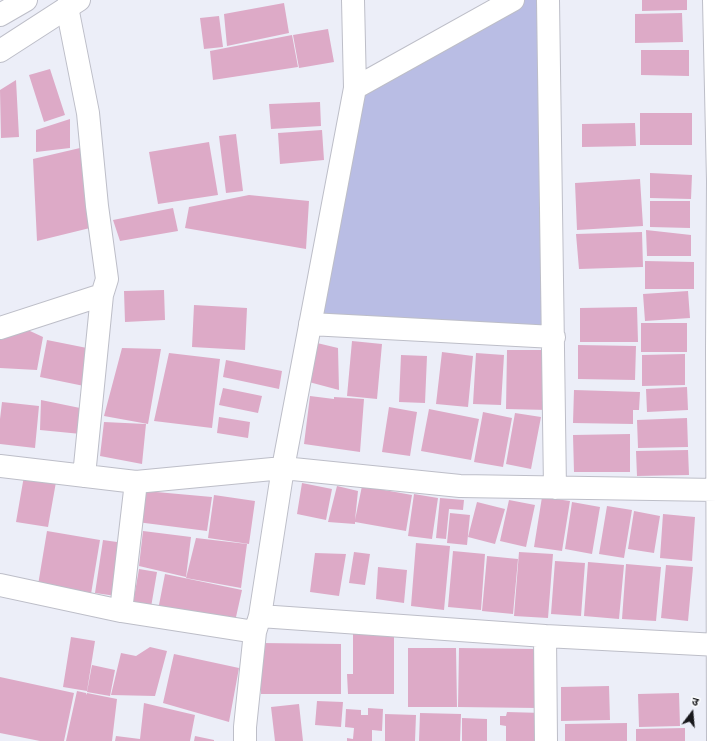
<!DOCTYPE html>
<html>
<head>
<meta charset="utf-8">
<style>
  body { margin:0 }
  #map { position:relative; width:720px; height:741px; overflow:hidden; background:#eceef8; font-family:Cabin,"Noto Sans Devanagari",sans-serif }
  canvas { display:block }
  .north { position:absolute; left:672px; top:693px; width:40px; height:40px; -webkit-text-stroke:3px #fbfcfe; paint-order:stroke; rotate:16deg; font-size:11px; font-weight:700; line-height:16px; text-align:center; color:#18181c }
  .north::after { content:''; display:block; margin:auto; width:14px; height:18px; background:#18181c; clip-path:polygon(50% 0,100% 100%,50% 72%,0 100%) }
</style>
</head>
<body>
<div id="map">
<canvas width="720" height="741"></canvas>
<div class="north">उ</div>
</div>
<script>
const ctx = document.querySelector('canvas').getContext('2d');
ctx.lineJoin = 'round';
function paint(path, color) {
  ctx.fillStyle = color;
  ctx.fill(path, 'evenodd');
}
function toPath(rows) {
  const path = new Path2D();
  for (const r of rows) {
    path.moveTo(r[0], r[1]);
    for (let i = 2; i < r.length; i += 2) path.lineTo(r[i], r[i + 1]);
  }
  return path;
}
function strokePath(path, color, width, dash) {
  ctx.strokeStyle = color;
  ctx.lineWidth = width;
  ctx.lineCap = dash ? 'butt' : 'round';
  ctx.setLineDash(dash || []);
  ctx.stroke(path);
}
paint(toPath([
  [513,0,548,0,554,337,310,324,355,88]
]), '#b9bde4');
paint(toPath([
  [642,0,687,0,687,10,642,11],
  [284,3,289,33,227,46,224,14],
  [682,13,683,42,635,43,635,14],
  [219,16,223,47,204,49,200,18],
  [328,29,334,62,299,68,293,35],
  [292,35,298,67,213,80,210,51],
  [641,50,689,50,689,76,641,75],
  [50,69,65,115,44,122,29,75],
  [16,80,19,137,1,138,0,90],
  [320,102,321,126,271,129,269,104],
  [640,113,692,113,692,145,640,145],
  [70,119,70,148,36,152,36,130],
  [635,123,636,146,582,147,582,124],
  [322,130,324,160,280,164,278,133],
  [236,134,243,191,226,193,219,136],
  [209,142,218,195,158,204,149,152],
  [80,148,94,227,37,241,33,159],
  [650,173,692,175,691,199,650,198],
  [640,179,643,226,577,230,575,183],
  [249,195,309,201,306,249,185,228,189,207],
  [650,201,690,201,690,228,650,227],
  [173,208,178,231,120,241,113,220],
  [646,230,691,235,691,256,647,256],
  [642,232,643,267,579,269,576,234],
  [645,261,694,262,694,289,645,289],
  [164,290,165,320,125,322,124,291],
  [688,291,690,318,645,321,643,294],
  [194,305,247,308,245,350,192,347],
  [637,307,638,342,580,342,580,308],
  [641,323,687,323,687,352,641,352],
  [17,325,43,337,37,370,0,368,0,331],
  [47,340,92,349,84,386,40,377],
  [352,341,382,344,377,399,347,396],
  [317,343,338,348,339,390,309,382],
  [578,345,636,346,635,380,578,379],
  [122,348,161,349,148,424,104,416],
  [507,350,549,350,548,410,506,409],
  [442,352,473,356,468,407,436,404],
  [169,353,220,359,212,428,154,421],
  [476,353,504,355,501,405,473,404],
  [685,354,685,385,642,386,642,355],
  [401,355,427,356,425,403,399,402],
  [226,360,282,371,279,389,223,377],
  [687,387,688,410,647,412,646,389],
  [223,388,262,396,258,413,219,405],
  [574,390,640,392,639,410,633,410,633,424,573,423],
  [310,396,334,399,334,397,364,399,360,452,304,444],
  [41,400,85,409,81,434,40,430],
  [2,402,39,406,35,448,0,444,0,419],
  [389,407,417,412,410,456,382,452],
  [429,409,479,419,471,460,421,451],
  [483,412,512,418,503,467,474,462],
  [515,413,541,417,531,469,506,464],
  [219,417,250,422,248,438,217,433],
  [687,418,688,447,638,448,637,420],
  [104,422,146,424,142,464,100,456],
  [630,434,630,472,574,472,573,435],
  [688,450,689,475,637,476,636,451],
  [24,476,56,482,48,527,16,522],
  [302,483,332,489,326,520,297,514],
  [337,486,358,491,355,520,362,486,412,495,406,531,355,522,355,524,328,522],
  [145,491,212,497,207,531,137,522],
  [414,494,438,498,432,539,408,536],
  [214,495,255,501,249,544,208,538],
  [542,497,570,501,562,551,534,547],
  [440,498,464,500,463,510,449,509,446,539,436,538],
  [509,500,535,505,526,547,500,541],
  [477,502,505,509,495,544,468,537],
  [572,502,600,507,592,554,565,549],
  [607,506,632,510,624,558,599,554],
  [634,511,660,516,654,553,628,549],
  [450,513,470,515,467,545,447,543],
  [663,514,695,517,692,561,660,558],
  [47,531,100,540,91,594,38,585],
  [143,531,191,537,186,577,139,566],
  [196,538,247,544,241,588,186,578],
  [103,540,124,543,116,596,95,593],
  [416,543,450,546,444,610,411,606],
  [453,551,485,554,481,610,448,607],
  [354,552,370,554,365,585,349,583],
  [519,552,553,554,548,618,514,616],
  [315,553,346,554,339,596,310,592],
  [487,556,518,559,513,614,482,611],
  [555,561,585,563,581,616,551,614],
  [588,562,624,565,619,619,584,616],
  [626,564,661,567,656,621,622,619],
  [666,565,693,567,688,621,661,618],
  [378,567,407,570,404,603,376,599],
  [139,569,157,572,150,613,132,609],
  [165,574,242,590,234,626,158,610],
  [353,632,394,633,394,694,348,694,347,674,353,674],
  [71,637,95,641,87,691,63,687],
  [261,643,341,644,341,694,261,694],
  [150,647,167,651,155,696,111,695,121,653,136,656],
  [408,648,456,648,457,707,408,707],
  [459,648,537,649,537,708,458,707],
  [174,654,239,668,229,722,163,703],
  [92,665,115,670,110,696,87,692],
  [0,677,74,693,64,741,40,741,0,733],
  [609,686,610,720,561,721,561,687],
  [77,691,86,693,86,695,87,693,117,699,112,741,66,741],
  [679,693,680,726,639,727,638,694],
  [317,701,343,702,341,727,315,725],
  [144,703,195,715,190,741,115,741,116,736,140,739],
  [299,704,303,741,275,741,271,707],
  [368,708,383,709,382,731,372,730,372,741,347,741,347,738,353,739,354,728,345,727,346,709,361,710,361,715,368,715],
  [507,712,543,713,542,741,506,741,506,726,500,725,500,716,506,716],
  [420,713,461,714,460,741,419,741],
  [385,714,416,715,415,741,385,741],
  [462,718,487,719,487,741,462,741],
  [627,723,627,741,565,741,565,724],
  [685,728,685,741,636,741,636,729],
  [195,736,214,740,214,741,194,741]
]), '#ddaac7');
const minor = toPath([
  [548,0,555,488],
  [714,0,718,181,717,349,718,741],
  [67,7,88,113,97,206,107,279,102,295,84,476],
  [355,88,513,0],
  [310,324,554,337],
  [0,328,102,295],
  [0,466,136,482,283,468,355,88,353,0],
  [0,585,121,611,255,632],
  [121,611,136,482],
  [260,616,545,636,546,741],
  [545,636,718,645],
  [245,741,245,727,255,632,260,616,283,468,460,486,717,490]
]);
const tertiary = toPath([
  [0,51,79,0]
]);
const secondary = toPath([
  [0,15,26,0]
]);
strokePath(minor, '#bdbec8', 24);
strokePath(tertiary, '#bdbec8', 24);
strokePath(secondary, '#bdbec8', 24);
strokePath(minor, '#fff', 22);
strokePath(tertiary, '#fff', 22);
strokePath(secondary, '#fff', 22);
</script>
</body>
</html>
